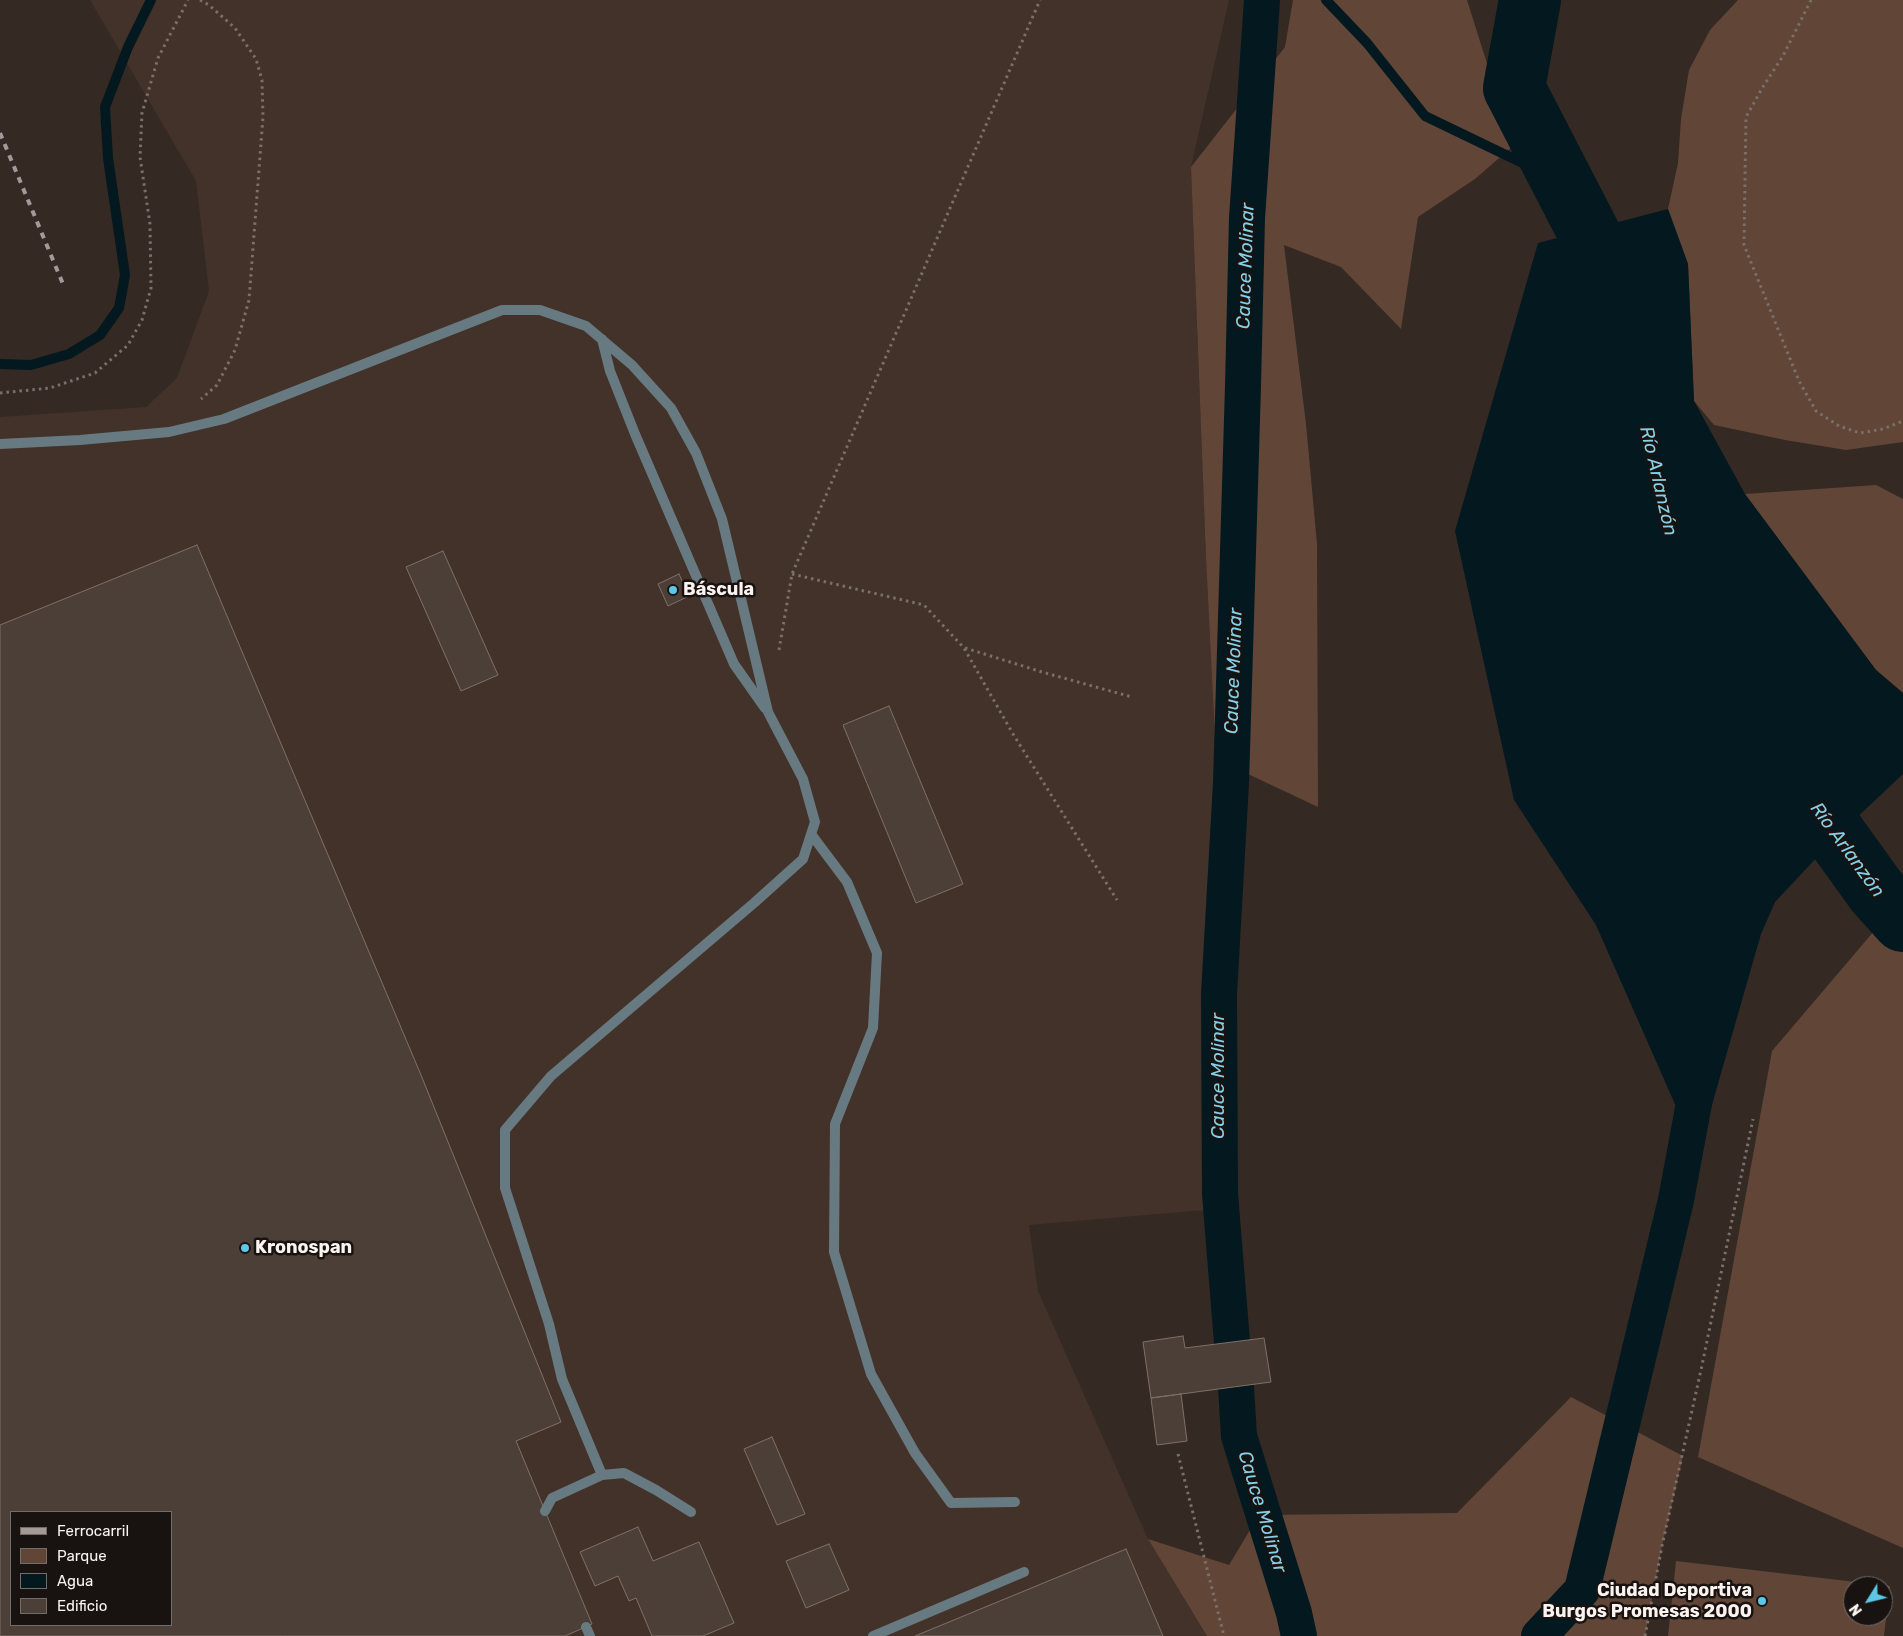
<!DOCTYPE html>
<html>
<head>
<meta charset="utf-8">
<style>
  body { margin:0 }
  #map { position:relative; width:1903px; height:1636px; overflow:hidden; background:#352923; font-family:Rubik,sans-serif }
  canvas { display:block }
  .legend { position:absolute; left:10px; top:1511px; width:162px; height:115px; box-sizing:border-box; background:#181311; border:1px solid #736d6a; margin:0; padding:6px 9px; list-style:none; font-size:15px; color:#fbf3ef }
  .legend li { display:flex; align-items:center; gap:10px; height:25px }
  .legend b { width:25px; border:1px solid #736d6a }
  .north { position:absolute; left:1843px; top:1576px; width:50px; height:50px; box-sizing:border-box; background:#181311; border:1px solid #736d6a; border-radius:50%; rotate:234deg; font-size:14px; font-weight:700; line-height:20px; text-align:center; color:#fbf3ef }
  .north::after { content:''; display:block; margin:auto; width:18px; height:22px; background:#5cc7e7; clip-path:polygon(50% 0,100% 100%,50% 72%,0 100%) }
</style>
</head>
<body>
<div id="map">
<canvas width="1903" height="1636"></canvas>
<ul class="legend">
<li><b style="height:6px;background:#a39995"></b>Ferrocarril</li>
<li><b style="height:14px;background:#614637"></b>Parque</li>
<li><b style="height:14px;background:#03191f"></b>Agua</li>
<li><b style="height:14px;background:#4b3f38"></b>Edificio</li>
</ul>
<div class="north">N</div>
</div>
<script>
const ctx = document.querySelector('canvas').getContext('2d');
ctx.lineJoin = 'round';
function paint(path, color) {
  ctx.fillStyle = color;
  ctx.fill(path, 'evenodd');
}
function toPath(rows) {
  const path = new Path2D();
  for (const r of rows) {
    path.moveTo(r[0], r[1]);
    for (let i = 2; i < r.length; i += 2) path.lineTo(r[i], r[i + 1]);
  }
  return path;
}
function strokePath(path, color, width, dash) {
  ctx.strokeStyle = color;
  ctx.lineWidth = width;
  ctx.lineCap = dash ? 'butt' : 'round';
  ctx.setLineDash(dash || []);
  ctx.stroke(path);
}
function label(font, color, halo, rows, align = 'center') {
  ctx.font = font + ' Rubik,sans-serif';
  ctx.lineWidth = 5;
  ctx.setLineDash([]);
  ctx.textBaseline = 'middle';
  ctx.strokeStyle = halo;
  ctx.fillStyle = color;
  for (const [text, x, y, turn = 0] of rows) {
    ctx.save();
    ctx.translate(x, y);
    ctx.rotate((+turn || 0) * Math.PI / 180);
    ctx.textAlign = isNaN(turn) ? turn : align;
    if (halo) ctx.strokeText(text, 0, 0);
    ctx.fillText(text, 0, 0);
    ctx.restore();
  }
}
paint(toPath([
  [90,0,1229,0,1191,167,1206,558,1216,759,1208,1006,1205,1210,1029,1225,1038,1291,1148,1539,1207,1636,0,1636,0,417,146,407,177,378,209,291,196,181],
  [11,1512,171,1512,171,1625,11,1625]
]), '#433229');
paint(toPath([
  [1293,0,1467,0,1513,146,1475,179,1418,217,1401,329,1341,267,1284,245,1306,424,1317,544,1318,807,1216,759,1206,558,1191,167,1285,47],
  [1738,0,1903,0,1903,442,1846,450,1785,440,1714,425,1694,401,1688,264,1668,209,1678,163,1681,119,1689,70,1710,30],
  [1876,485,1903,499,1903,693,1876,670,1745,494],
  [1903,897,1903,1548,1698,1457,1772,1051],
  [1571,1397,1683,1456,1662,1546,1645,1636,1207,1636,1148,1539,1229,1565,1259,1515,1457,1513],
  [1676,1561,1890,1586,1884,1636,1668,1636],
  [1853,1586,1883,1586,1883,1616,1853,1616]
]), '#614637');
paint(toPath([
  [1668,209,1688,264,1694,401,1745,494,1876,670,1903,693,1903,774,1836,837,1775,902,1761,934,1705,1129,1678,1111,1596,925,1514,800,1455,531,1538,243]
]), '#03191f');
strokePath(toPath([
  [1326,0,1367,43,1425,116,1564,183],
  [0,364,31,365,69,354,100,335,119,308,125,275,108,158,105,107,128,47,151,0]
]), '#03191f', 10);
strokePath(toPath([
  [1232,1342,1220,1194,1219,994,1231,783,1243,386,1247,218,1262,0],
  [1236,1387,1239,1436,1294,1613,1299,1636],
  [1539,1636,1582,1590,1676,1200,1700,1071]
]), '#03191f', 36);
strokePath(toPath([
  [1530,0,1514,88,1604,262,1616,310],
  [1786,766,1876,891,1903,921]
]), '#03191f', 62);
const building = toPath([
  [197,545,421,1075,561,1422,516,1441,592,1624,565,1636,0,1636,0,625,197,545],
  [11,1512,171,1512,171,1625,11,1625,11,1512],
  [443,551,498,675,461,691,406,567,443,551],
  [679,574,689,596,668,606,658,584,679,574],
  [889,706,963,884,916,903,843,725,889,706],
  [1183,1336,1185,1348,1264,1338,1271,1382,1151,1398,1143,1342,1183,1336],
  [1181,1394,1187,1441,1157,1445,1151,1398,1181,1394],
  [772,1437,805,1514,777,1525,744,1449,772,1437],
  [638,1527,653,1561,699,1542,734,1623,703,1636,652,1636,636,1598,629,1601,618,1576,595,1586,580,1552,638,1527],
  [829,1544,849,1590,806,1608,786,1561,829,1544],
  [1126,1549,1163,1636,915,1636,1126,1549]
]);
paint(building, '#4b3f38');
strokePath(building, '#7e7169', 1);
strokePath(toPath([
  [200,0,209,5,235,28,256,59,262,80,263,117,249,300,235,350,217,385,201,399],
  [1811,0,1783,56,1764,85,1746,117,1744,245,1799,381,1816,411,1839,426,1860,433,1883,429,1903,421],
  [0,393,50,388,95,373,128,345,142,320,151,288,150,224,140,157,142,113,158,58,188,0],
  [792,574,924,605,964,648,1013,734,1117,900],
  [965,648,1042,672,1132,697],
  [779,650,792,574,1040,0],
  [1178,1454,1224,1636],
  [1645,1636,1662,1546,1701,1370,1753,1119]
]), '#7a6f6a', 3, [2.5, 4]);
strokePath(toPath([
  [602,339,610,371,635,434,734,664,765,708],
  [0,444,80,440,169,432,224,419,502,310,540,310,586,326,632,365,671,408,696,453,722,519,768,712,803,779,815,822,803,859,754,903,551,1076,505,1130,505,1188,549,1324,562,1379,602,1475],
  [811,834,847,882,877,953,873,1028,835,1124,834,1252,871,1374,915,1453,951,1503,1015,1502],
  [545,1511,552,1498,602,1475,624,1473,656,1490,691,1512],
  [586,1627,590,1636],
  [873,1636,1024,1572]
]), '#687a81', 10);
strokePath(toPath([
  [0,133,63,284]
]), '#a39995', 4, [6, 6]);
for (const [x, y, r, color] of [
  [673,590,5,"#5cc7e7"],
  [245,1248,5,"#5cc7e7"],
  [1762,1601,5,"#5cc7e7"]
]) {
  const dot = new Path2D();
  dot.arc(x, y, r, 0, 2 * Math.PI);
  ctx.fillStyle = color;
  ctx.fill(dot);
  strokePath(dot, '#181311', 2);
}
label('bold 18px', '#fbf3ef', '#181311', [
  ["Báscula",683,590],
  ["Kronospan",255,1248],
  ["Ciudad Deportiva",1752,1591,"right"],
  ["Burgos Promesas 2000",1752,1612,"right"]
], 'left');
label('italic 19px', '#84d0e9', '#181311', [
  ["Cauce Molinar",1246,266,-88],
  ["Río Arlanzón",1658,481,77],
  ["Cauce Molinar",1234,671,-88],
  ["Río Arlanzón",1847,850,54],
  ["Cauce Molinar",1219,1076,-90],
  ["Cauce Molinar",1262,1512,73]
]);
</script>
</body>
</html>
